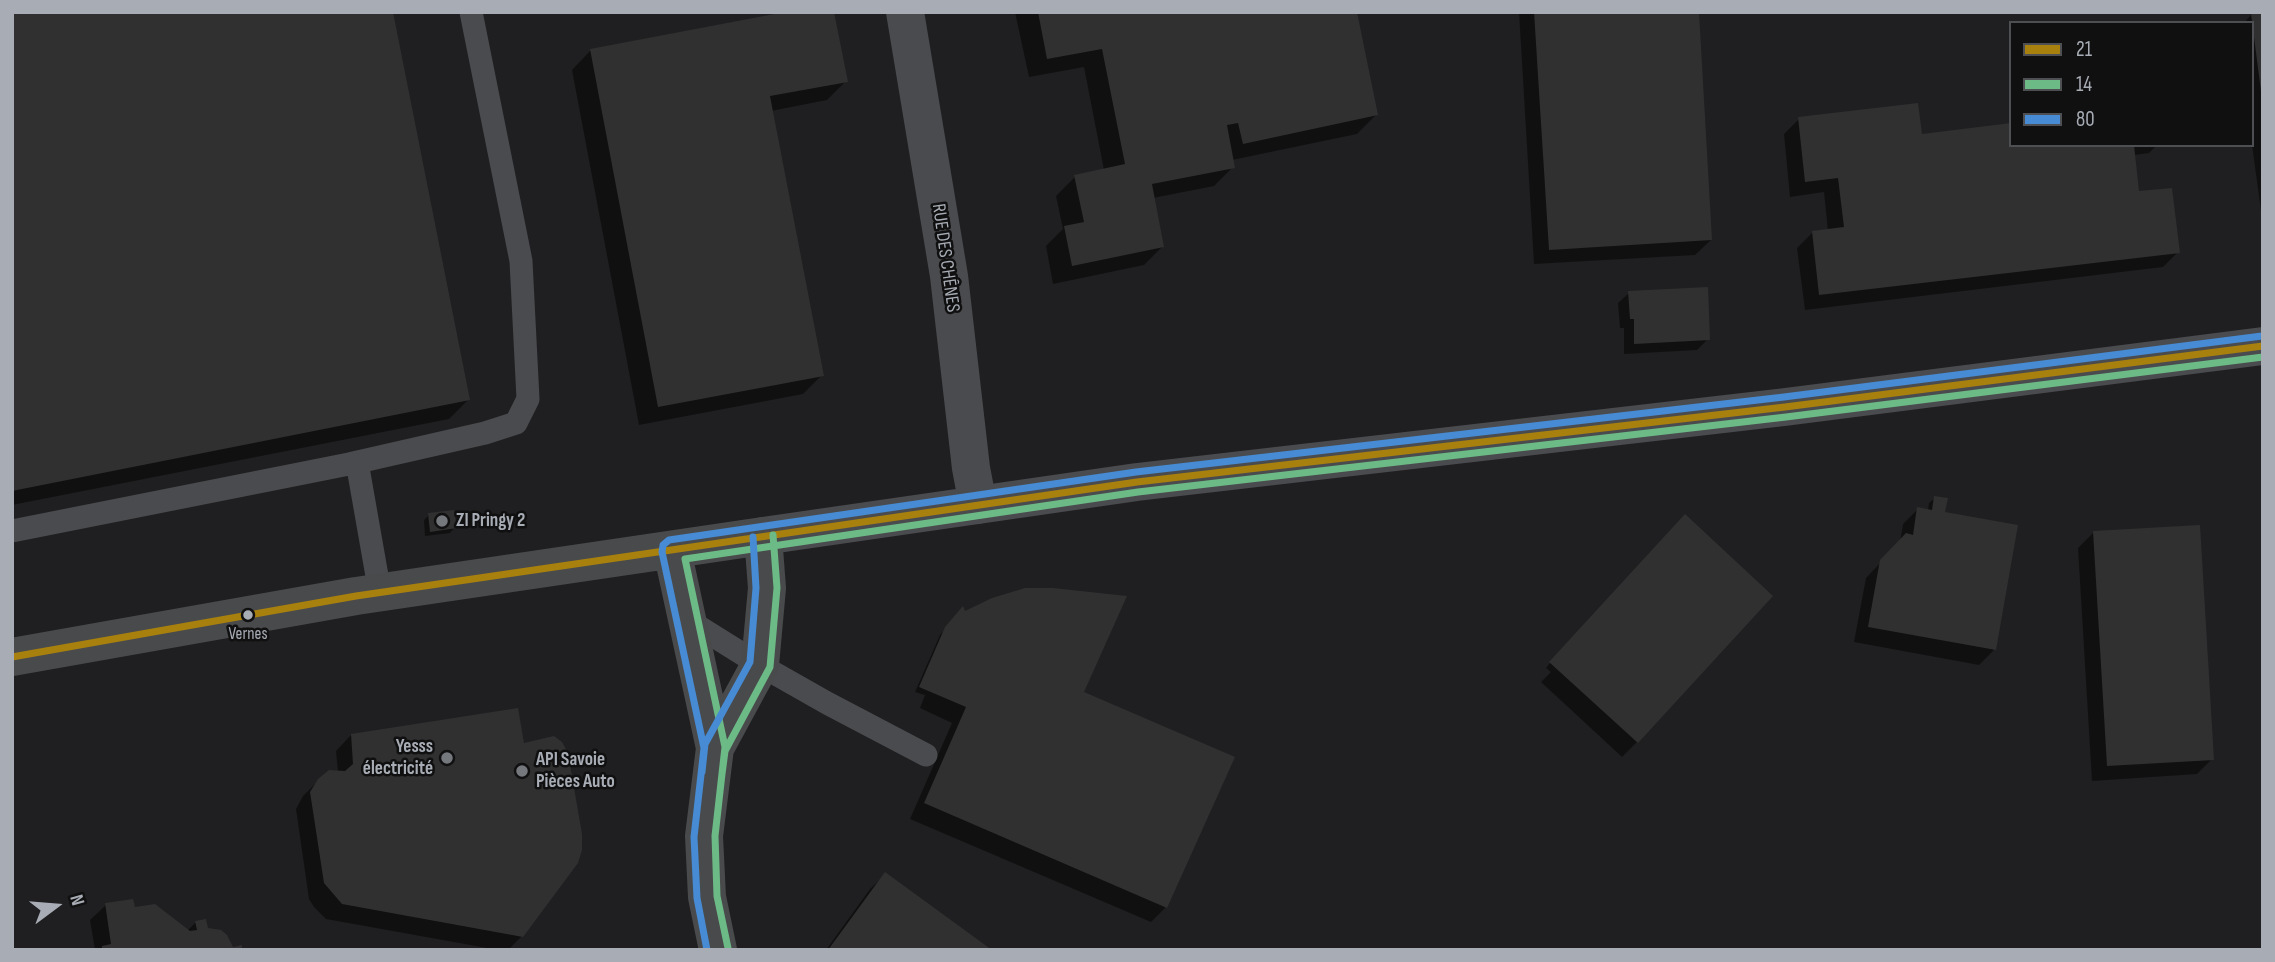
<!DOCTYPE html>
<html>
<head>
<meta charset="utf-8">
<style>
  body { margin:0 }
  #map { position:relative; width:2275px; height:962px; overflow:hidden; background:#151516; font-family:"Sofia Sans Condensed",sans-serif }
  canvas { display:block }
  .frame { position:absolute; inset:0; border:14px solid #a8adb5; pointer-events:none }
  .legend { position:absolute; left:2009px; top:21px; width:245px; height:126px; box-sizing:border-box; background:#101011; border:2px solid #4d4f53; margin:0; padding:9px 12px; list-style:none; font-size:21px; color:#a8adb5 }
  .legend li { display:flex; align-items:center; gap:14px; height:35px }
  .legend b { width:35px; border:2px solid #4d4f53 }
  .north { position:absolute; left:21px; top:871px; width:70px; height:70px; -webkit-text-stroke:5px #101011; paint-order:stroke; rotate:74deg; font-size:19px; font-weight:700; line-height:28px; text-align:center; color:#a8adb5 }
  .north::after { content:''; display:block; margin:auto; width:24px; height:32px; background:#a8adb5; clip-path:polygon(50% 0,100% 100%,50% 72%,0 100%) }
</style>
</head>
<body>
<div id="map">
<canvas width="2275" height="962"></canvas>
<div class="frame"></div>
<ul class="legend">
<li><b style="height:9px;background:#a8800d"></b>21</li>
<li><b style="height:9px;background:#6cba86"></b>14</li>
<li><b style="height:9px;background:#468bd3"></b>80</li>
</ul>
<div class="north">N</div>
</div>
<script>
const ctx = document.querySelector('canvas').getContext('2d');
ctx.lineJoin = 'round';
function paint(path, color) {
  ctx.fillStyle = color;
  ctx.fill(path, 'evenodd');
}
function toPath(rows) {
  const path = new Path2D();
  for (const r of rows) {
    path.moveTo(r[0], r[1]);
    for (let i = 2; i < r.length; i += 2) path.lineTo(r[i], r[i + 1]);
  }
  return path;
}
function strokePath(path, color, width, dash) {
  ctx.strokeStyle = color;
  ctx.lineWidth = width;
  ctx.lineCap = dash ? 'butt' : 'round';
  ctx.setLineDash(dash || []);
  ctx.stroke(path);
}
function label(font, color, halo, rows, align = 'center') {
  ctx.font = font + ' "Sofia Sans Condensed",sans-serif';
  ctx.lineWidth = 5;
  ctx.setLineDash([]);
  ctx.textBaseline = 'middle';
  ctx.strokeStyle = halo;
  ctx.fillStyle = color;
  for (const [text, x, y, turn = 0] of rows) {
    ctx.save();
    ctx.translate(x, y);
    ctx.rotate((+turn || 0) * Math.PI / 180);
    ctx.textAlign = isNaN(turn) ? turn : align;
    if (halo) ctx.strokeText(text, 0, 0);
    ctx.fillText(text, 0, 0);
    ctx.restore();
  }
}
paint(toPath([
  [12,12,2263,12,2263,950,12,950],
  [2011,23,2252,23,2252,145,2011,145]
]), '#1f1f21');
paint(toPath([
  [12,12,468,400,449,419,12,505],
  [1015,12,1356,12,1376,115,1357,134,1232,160,1233,167,1214,186,1153,198,1162,247,1144,265,1053,284,1046,246,1063,229,1056,196,1075,177,1104,170,1084,67,1029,77],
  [1519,12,1697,12,1711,240,1695,255,1534,264],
  [2263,14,2263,225,2252,145,2252,23,2244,23,2251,15],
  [590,51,846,81,827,100,771,111,822,375,803,394,639,425,572,70],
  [1799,119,1920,136,2011,145,2157,145,2149,153,2134,155,2138,193,2178,252,2163,267,1805,310,1797,248,1812,233,1828,231,1824,192,1790,197,1784,134],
  [1629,293,1708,339,1697,350,1624,354,1624,328,1620,328,1618,303],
  [1935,498,1944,511,1994,650,1979,665,1854,642,1866,578,1900,542,1903,524,1918,509,1928,511,1929,503],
  [429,515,455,527,450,533,425,536,424,520],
  [2093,533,2212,759,2197,774,2092,781,2078,548],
  [958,613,965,613,1082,693,1166,907,1151,922,910,819,952,723,920,708,925,695,915,692,940,635],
  [1553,659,1637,742,1622,757,1541,682,1551,672,1546,668],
  [351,735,522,936,508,950,498,950,326,919,314,907,309,899,296,809,303,796,319,780,338,772,336,751],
  [886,874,989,950,826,950,870,889],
  [106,905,133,909,187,931,196,922,232,949,241,950,95,950,90,920]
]), '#0007');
paint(toPath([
  [12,12,393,12,470,400,12,491],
  [785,12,834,12,848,82,770,96,824,376,658,407,590,49],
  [1038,12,1357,12,1378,115,1243,144,1238,123,1227,125,1235,168,1152,184,1164,247,1072,266,1064,226,1084,222,1074,175,1125,164,1102,49,1047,59],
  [1534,12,1699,12,1712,240,1549,250],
  [2263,12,2263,90,2261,91,2251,14],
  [1918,103,1922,134,2011,123,2011,145,2134,145,2139,191,2172,188,2180,253,1819,295,1812,231,1844,227,1838,178,1805,182,1798,117],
  [1708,287,1710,340,1634,344,1634,319,1630,319,1628,291],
  [1934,496,1948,498,1945,512,2018,525,1996,650,1868,627,1880,560,1906,533,1913,535,1917,507,1932,510],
  [454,510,457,528,430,532,428,513],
  [1685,514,1773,596,1638,743,1549,662],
  [2200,525,2214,760,2107,766,2093,531],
  [1025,588,1053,588,1127,596,1084,692,1235,757,1167,908,924,803,966,707,919,687,945,627,963,606,965,611,992,598],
  [518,708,524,743,554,736,562,742,568,753,582,834,582,850,578,863,523,937,342,904,324,883,310,792,318,779,329,770,345,771,353,764,351,734],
  [885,872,992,950,828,950],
  [133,899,135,907,155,904,190,931,197,930,195,921,206,919,208,928,221,930,227,935,233,947,242,945,242,950,102,950,102,946,111,944,105,903]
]), '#303031');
strokePath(toPath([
  [357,462,380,593],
  [12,531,349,464,485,433,516,423,528,399,521,261,471,12],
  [688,620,760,665,827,703,926,755]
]), '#4a4b4e', 23);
strokePath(toPath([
  [905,12,949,276,971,468,978,505],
  [763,536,1137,482,1785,407,2263,346]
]), '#4a4b4e', 38);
strokePath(toPath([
  [672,550,715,748,704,836,707,897,718,950],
  [12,657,356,596,763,536,767,588,760,665,715,748]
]), '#494a4c', 38);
strokePath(toPath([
  [12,657,356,596,1137,482,1785,407,2263,346]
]), '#a8800d', 7);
strokePath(toPath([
  [722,774,725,751,770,667,777,588,773,535],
  [728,948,717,896,715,836,725,747,685,559,1138,492,1786,417,2263,357]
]), '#6cba86', 7);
strokePath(toPath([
  [702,772,705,744,750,662,756,588,753,537],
  [707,950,697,898,694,837,704,748,662,552,663,545,669,540,1136,472,1784,397,2262,336]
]), '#468bd3', 7);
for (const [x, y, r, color] of [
  [442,521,7,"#75787d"],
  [248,615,6,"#a8adb5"],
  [447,758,7,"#75787d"],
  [522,771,7,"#75787d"]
]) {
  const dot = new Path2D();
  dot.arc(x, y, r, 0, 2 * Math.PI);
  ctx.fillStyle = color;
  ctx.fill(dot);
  strokePath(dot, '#101011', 2.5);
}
label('17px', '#a8adb5', '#101011', [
  ["Vernes",248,635]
]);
label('19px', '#a8adb5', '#101011', [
  ["RUE DES CHÊNES",945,258,82]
]);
label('bold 19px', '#a8adb5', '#101011', [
  ["ZI Pringy 2",456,521],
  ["Yesss",433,747,"right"],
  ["électricité",433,769,"right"],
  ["API Savoie",536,760],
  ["Pièces Auto",536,782]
], 'left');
</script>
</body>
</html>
